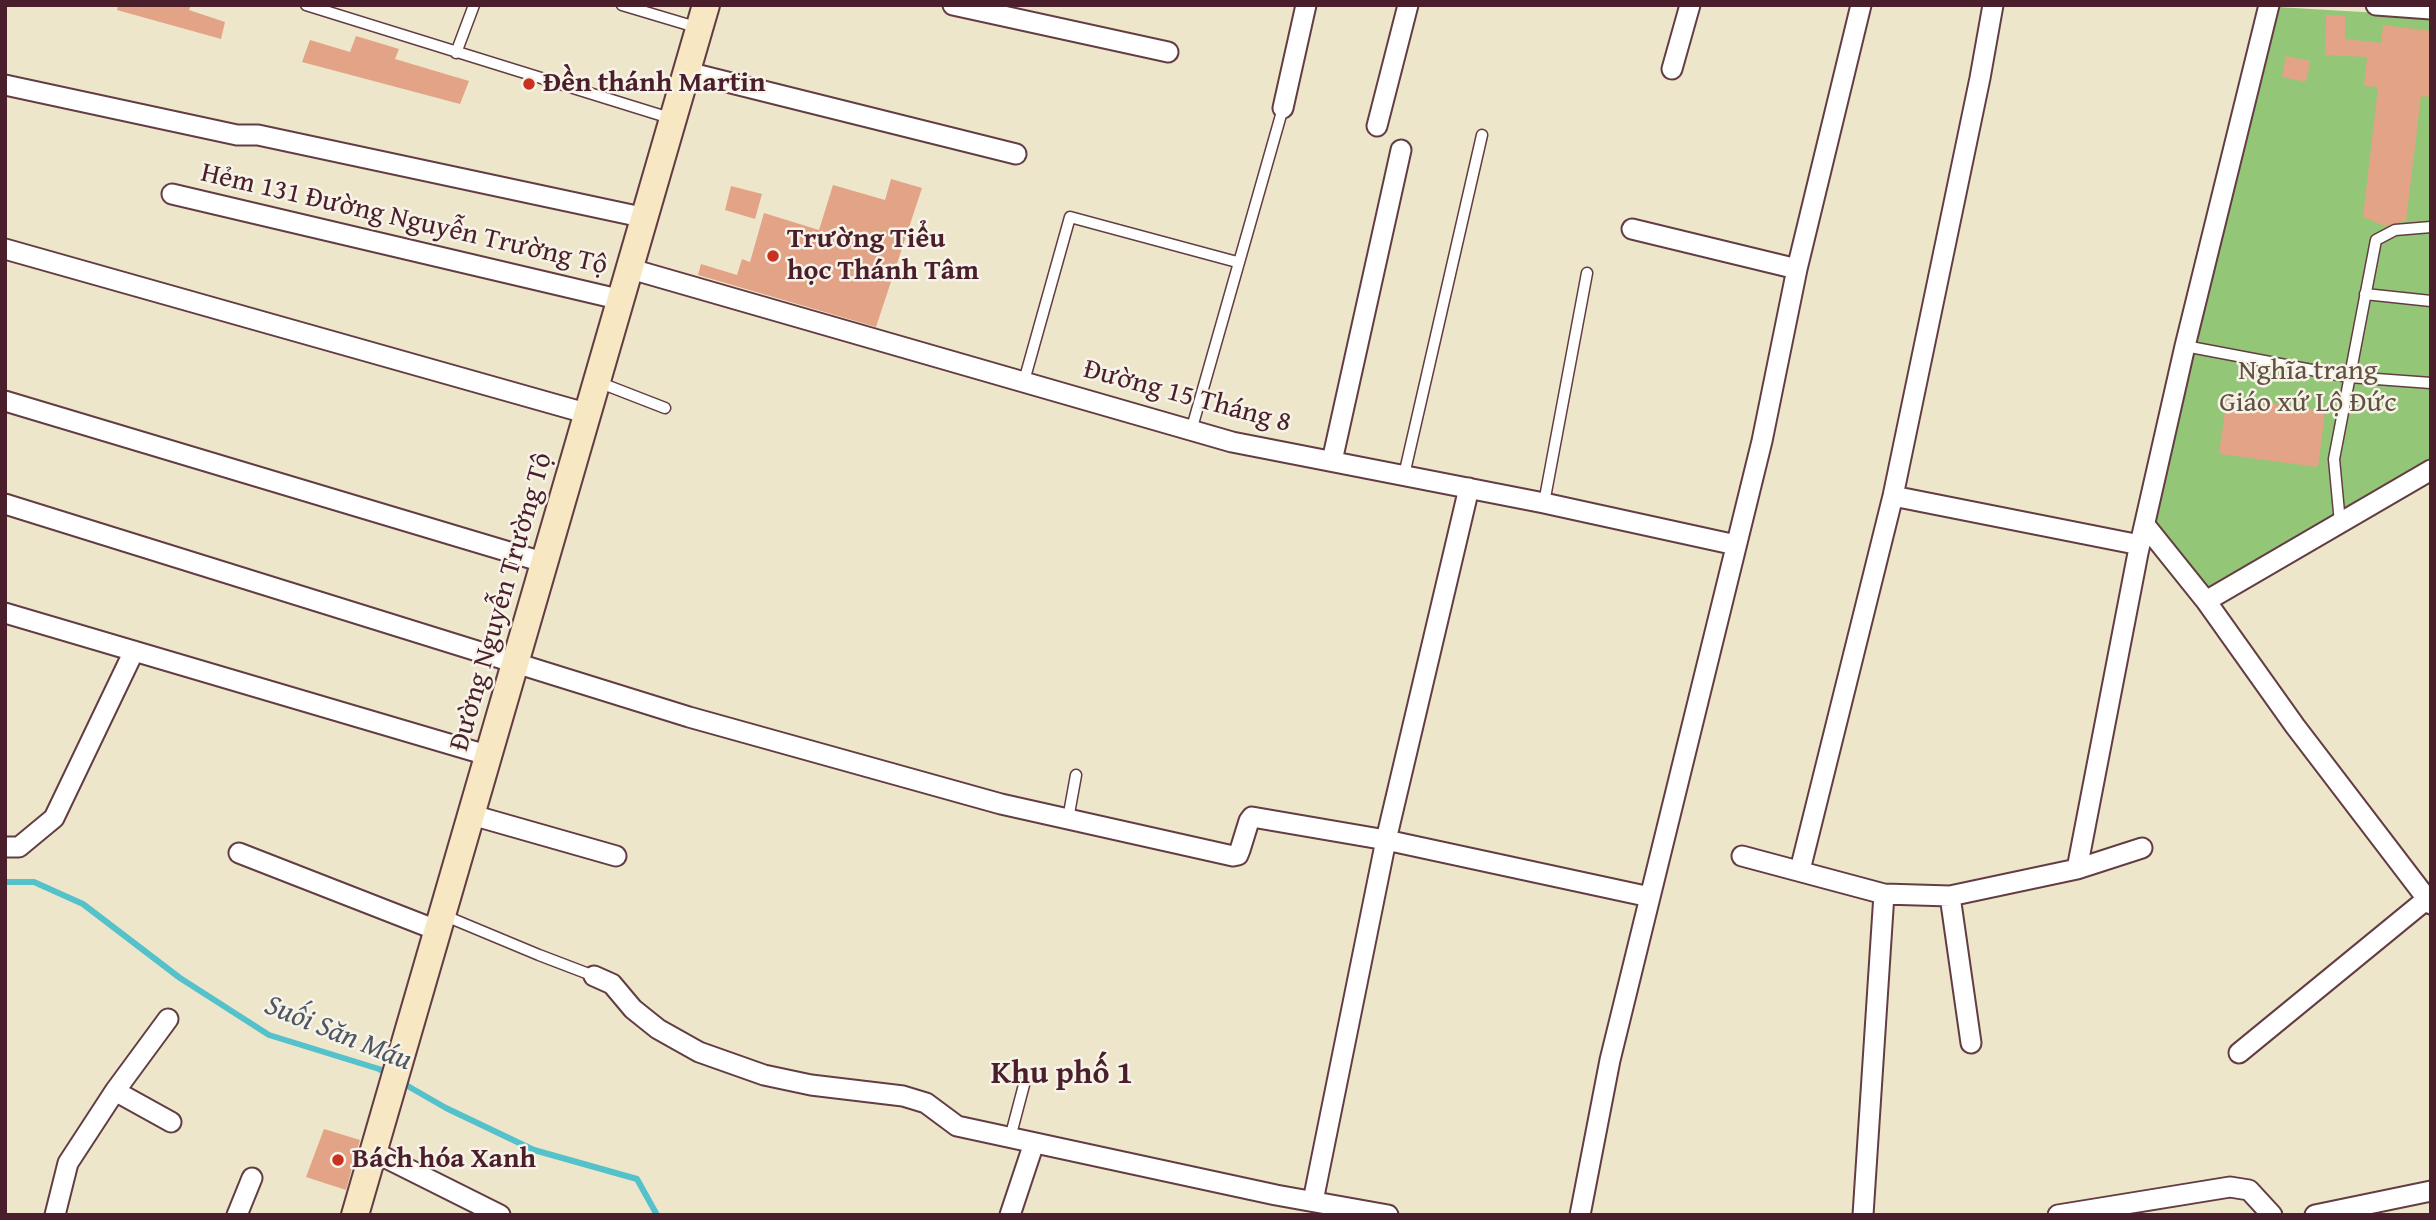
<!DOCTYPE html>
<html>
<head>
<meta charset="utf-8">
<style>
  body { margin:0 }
  #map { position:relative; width:2436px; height:1220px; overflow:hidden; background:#eee6cb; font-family:"Gentium Book Plus",serif }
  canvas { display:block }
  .frame { position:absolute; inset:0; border:7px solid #4a1f2b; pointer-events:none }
</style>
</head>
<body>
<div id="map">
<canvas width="2436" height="1220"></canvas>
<div class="frame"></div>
</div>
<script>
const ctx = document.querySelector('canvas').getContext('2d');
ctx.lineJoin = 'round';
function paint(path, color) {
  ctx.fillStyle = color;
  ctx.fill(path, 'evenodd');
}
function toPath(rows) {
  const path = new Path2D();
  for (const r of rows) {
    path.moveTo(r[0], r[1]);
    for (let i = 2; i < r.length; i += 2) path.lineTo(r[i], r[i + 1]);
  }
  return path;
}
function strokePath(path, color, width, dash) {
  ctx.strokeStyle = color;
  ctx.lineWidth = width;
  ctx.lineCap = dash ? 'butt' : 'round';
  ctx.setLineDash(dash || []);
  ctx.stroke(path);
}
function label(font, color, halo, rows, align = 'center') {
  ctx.font = font + ' "Gentium Book Plus",serif';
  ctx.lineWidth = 5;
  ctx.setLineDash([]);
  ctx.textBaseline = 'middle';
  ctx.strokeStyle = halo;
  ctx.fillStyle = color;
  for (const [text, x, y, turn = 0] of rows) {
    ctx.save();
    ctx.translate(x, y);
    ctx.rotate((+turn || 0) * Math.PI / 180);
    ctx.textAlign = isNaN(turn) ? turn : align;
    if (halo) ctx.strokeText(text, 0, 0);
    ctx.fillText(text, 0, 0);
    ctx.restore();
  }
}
paint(toPath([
  [2277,7,2431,16,2431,461,2208,592,2153,522,2193,342]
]), '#94c677');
strokePath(toPath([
  [5,882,34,882,83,904,180,978,269,1035,379,1069,390,1075],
  [399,1081,446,1108,534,1150,637,1179,657,1215]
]), '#55c2cb', 6);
paint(toPath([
  [118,5,191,5,189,10,225,22,221,39,117,10],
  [2326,15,2345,16,2345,39,2381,43,2383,25,2431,31,2429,47,2431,47,2431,97,2421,96,2406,221,2385,226,2363,217,2378,87,2364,86,2367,57,2325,55],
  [356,36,399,49,395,59,469,81,460,104,302,62,310,40,350,52],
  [2286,56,2310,61,2306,82,2282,77],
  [891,179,922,188,876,327,698,275,701,264,737,275,742,259,750,262,764,213,819,230,833,185,885,200],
  [731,186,762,194,755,219,725,210],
  [2227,397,2325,411,2318,467,2219,454],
  [324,1129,360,1140,346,1190,306,1177]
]), '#e3a386');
const lane = toPath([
  [306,5,673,119],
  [622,5,699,28],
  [456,53,474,5],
  [2365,294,2431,301],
  [2185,346,2349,377,2431,383],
  [1024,381,1070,217,1237,262],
  [598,382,665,408],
  [1191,431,1283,108],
  [1404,475,1482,135],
  [1544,503,1587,273],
  [2340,523,2334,459,2376,240,2395,230,2431,227],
  [1068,819,1076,775],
  [443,915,539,955,594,976],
  [1010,1138,1025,1081]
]);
const street = toPath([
  [953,5,1168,52],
  [2376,5,2431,9],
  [1672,69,1690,5],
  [687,72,1016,154],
  [5,85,237,135,258,135,646,218],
  [1283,108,1306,5],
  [1377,126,1408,5],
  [172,194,622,300],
  [1632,229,1797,269],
  [5,249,589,414],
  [631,269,1232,442,1544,503,1736,545],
  [5,401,546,563],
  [1332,461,1401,150],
  [1893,496,2140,545],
  [5,504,689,717,1001,804,1233,856,1238,855,1240,850,1249,821,1252,817,1386,840,1650,897],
  [2145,525,2206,601,2295,726,2431,904],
  [2206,601,2431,470],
  [5,613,490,756],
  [472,815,616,856],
  [5,847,19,847,54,818,134,651],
  [239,853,439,931],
  [1742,856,1884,894,1950,896,2077,869,2142,848],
  [2077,869,2138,553,2185,346,2269,5],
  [1800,870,1893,496,1980,78,1993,5],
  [1950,896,1971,1043],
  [594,976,612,984,633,1009,658,1029,699,1052,764,1075,811,1085,903,1096,926,1103,957,1126,1276,1195,1388,1215],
  [2239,1053,2427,899],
  [115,1091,171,1122],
  [374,1152,500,1215],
  [1313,1201,1386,840,1469,488],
  [55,1215,68,1163,115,1091,168,1019],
  [237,1215,252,1178],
  [1010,1215,1034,1143],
  [1580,1215,1610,1060,1762,441,1797,269,1861,5],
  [1863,1215,1884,894],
  [2058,1215,2230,1187,2249,1190,2272,1215],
  [2315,1215,2431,1191]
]);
const secondary = toPath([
  [355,1215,706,5]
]);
strokePath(lane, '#633d43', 13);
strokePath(street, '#633d43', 23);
strokePath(secondary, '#633d43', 30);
strokePath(lane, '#fff', 10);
strokePath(street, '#fff', 19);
strokePath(secondary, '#f7e8c3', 26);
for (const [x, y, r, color] of [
  [529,84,7,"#c8321e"],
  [773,256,7,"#c8321e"],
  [338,1160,7,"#c8321e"]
]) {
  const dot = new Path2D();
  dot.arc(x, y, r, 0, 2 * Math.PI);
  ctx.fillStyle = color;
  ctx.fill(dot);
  strokePath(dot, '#f7f3e8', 2.5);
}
label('bold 28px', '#4a1f2b', '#f7f3e8', [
  ["Đền thánh Martin",543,84],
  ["Trường Tiểu",787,240],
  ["học Thánh Tâm",787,272],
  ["Bách hóa Xanh",352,1160]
], 'left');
label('28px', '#4a1f2b', '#f7f3e8', [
  ["Hẻm 131 Đường Nguyễn Trường Tộ",404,220,13],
  ["Đường 15 Tháng 8",1187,397,15],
  ["Đường Nguyễn Trường Tộ",502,602,-74]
]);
label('28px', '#605142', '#f7f3e8', [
  ["Nghĩa trang",2308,372],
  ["Giáo xứ Lộ Đức",2308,404]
]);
label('italic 30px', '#4e5863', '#f7f3e8', [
  ["Suối Săn Máu",338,1034,22]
]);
label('bold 32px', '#4a1f2b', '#f7f3e8', [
  ["Khu phố 1",1062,1075]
]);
</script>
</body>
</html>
